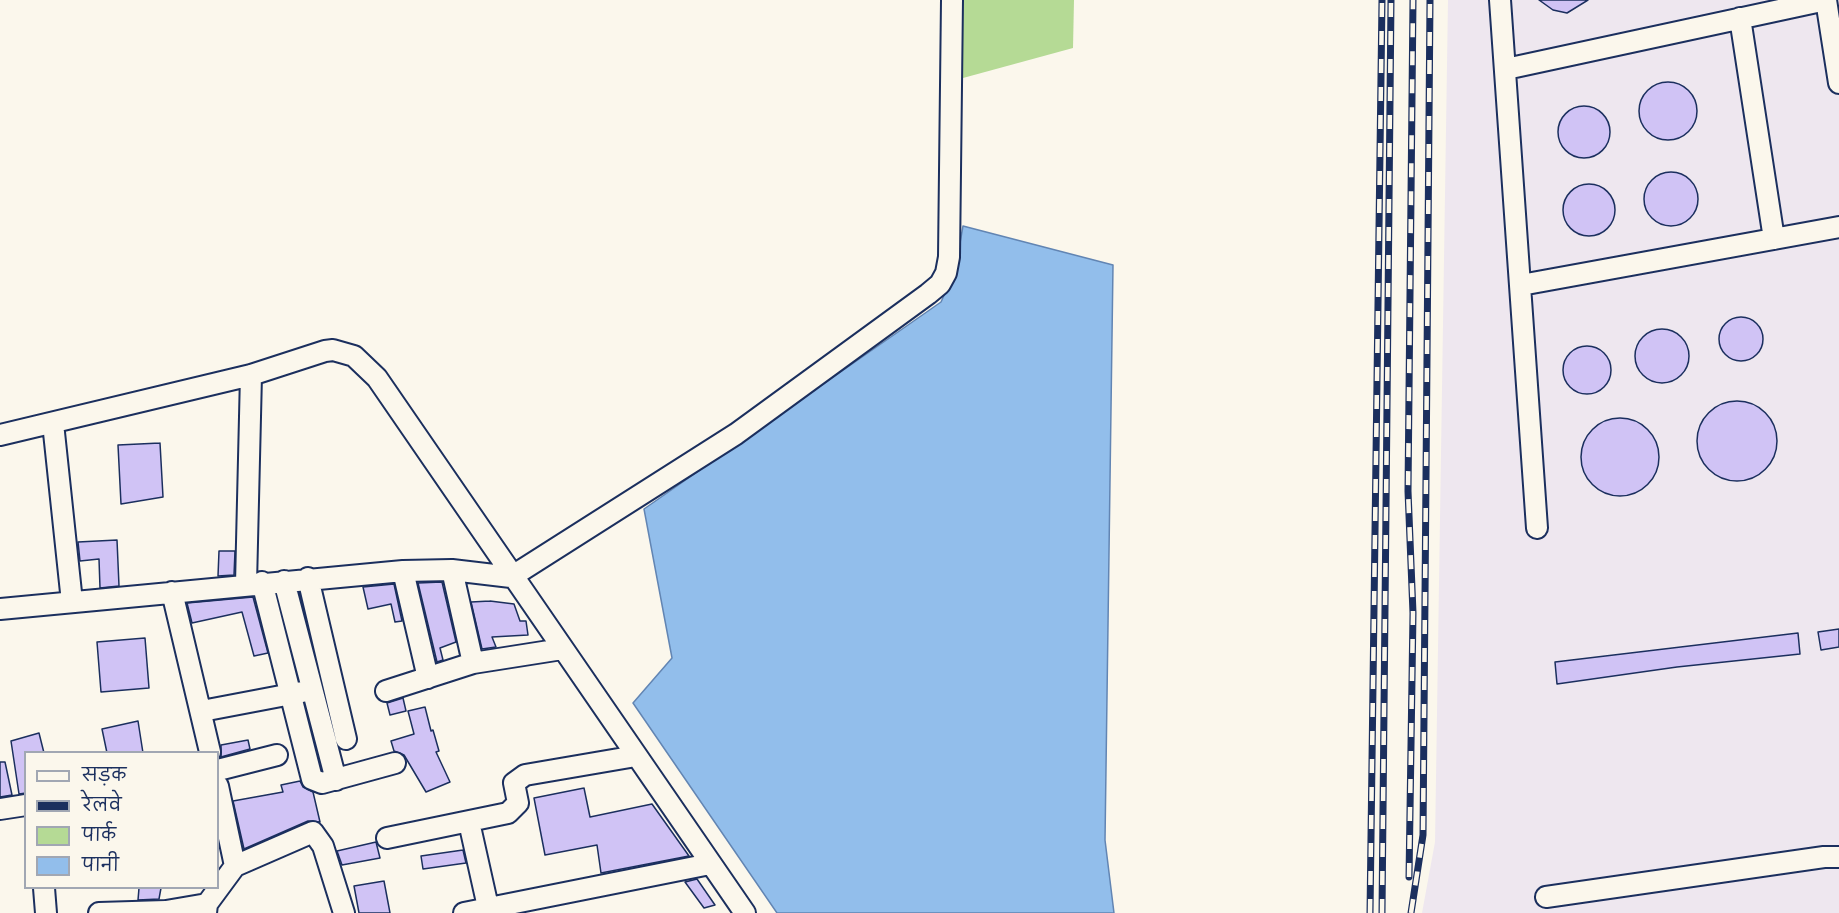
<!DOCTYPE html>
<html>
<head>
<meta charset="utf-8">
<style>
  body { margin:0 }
  #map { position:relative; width:1839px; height:913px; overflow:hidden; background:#fbf7ec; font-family:"Architects Daughter","Playpen Sans Deva",sans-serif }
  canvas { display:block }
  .legend { position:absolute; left:24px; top:751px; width:195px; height:138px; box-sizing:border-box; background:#fbf7ec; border:2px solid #a1a7b3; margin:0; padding:8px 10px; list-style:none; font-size:18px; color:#1b2f5e }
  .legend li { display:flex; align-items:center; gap:12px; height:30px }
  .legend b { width:30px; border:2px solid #a1a7b3 }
</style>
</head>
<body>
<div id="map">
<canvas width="1839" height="913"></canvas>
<ul class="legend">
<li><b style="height:8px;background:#fbf7ec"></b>सड़क</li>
<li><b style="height:8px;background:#1b2f5e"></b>रेलवे</li>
<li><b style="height:16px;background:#b5da95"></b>पार्क</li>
<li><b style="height:16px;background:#92beeb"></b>पानी</li>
</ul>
</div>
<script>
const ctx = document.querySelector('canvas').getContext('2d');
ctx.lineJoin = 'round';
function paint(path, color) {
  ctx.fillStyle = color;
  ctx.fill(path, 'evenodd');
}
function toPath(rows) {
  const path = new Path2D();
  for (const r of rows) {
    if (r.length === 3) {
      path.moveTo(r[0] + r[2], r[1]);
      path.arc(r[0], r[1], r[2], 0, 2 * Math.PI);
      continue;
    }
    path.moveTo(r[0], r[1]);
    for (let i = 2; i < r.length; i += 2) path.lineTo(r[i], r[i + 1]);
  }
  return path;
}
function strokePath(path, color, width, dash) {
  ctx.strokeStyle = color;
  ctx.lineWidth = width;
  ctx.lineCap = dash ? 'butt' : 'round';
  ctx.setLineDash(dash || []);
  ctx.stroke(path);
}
paint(toPath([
  [1448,0,1839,0,1839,913,1422,913,1435,842]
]), '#eee7ef');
paint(toPath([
  [954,0,1074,0,1073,48,952,81]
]), '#b5da95');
const water = toPath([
  [963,226,1113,265,1105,840,1114,913,777,913,633,703,672,658,644,509,941,302,955,271,963,226]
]);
paint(water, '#92beeb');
strokePath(water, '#6285b3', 1.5);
const building = toPath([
  [1539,0,1588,0,1567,13,1553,10,1539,0],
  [1668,111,29],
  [1584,132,26],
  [1671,199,27],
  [1589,210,26],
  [1741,339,22],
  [1662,356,27],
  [1587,370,24],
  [1737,441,40],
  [1620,457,39],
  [160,443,163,497,121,504,118,445,160,443],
  [117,540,119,586,100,588,99,559,80,561,78,542,117,540],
  [219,551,235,551,234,575,218,576,219,551],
  [442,582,456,642,440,648,443,660,437,662,418,583,442,582],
  [394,584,402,621,395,622,391,604,368,609,363,587,394,584],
  [253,597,268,653,254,656,242,612,192,623,187,603,253,597],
  [490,601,514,604,520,621,526,621,528,635,492,637,496,647,482,649,471,602,490,601],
  [1839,629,1839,647,1821,650,1818,632,1839,629],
  [1798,633,1800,654,1677,667,1557,684,1555,662,1798,633],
  [145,638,149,688,101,692,97,642,145,638],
  [403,698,406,711,390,715,387,703,403,698],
  [425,707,431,731,433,730,439,751,436,752,450,782,426,792,404,755,394,751,391,741,414,734,408,711,425,707],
  [138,721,143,753,107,753,102,729,138,721],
  [39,733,44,753,26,753,26,793,19,794,11,741,39,733],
  [248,740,250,749,221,757,221,745,248,740],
  [0,762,5,762,12,795,0,797,0,762],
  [300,781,303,787,313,792,320,822,308,821,244,849,233,801,283,792,281,785,300,781],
  [584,788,590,817,652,804,689,856,601,873,597,845,545,855,534,798,584,788],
  [376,842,380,858,342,865,337,851,376,842],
  [463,850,466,863,423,869,421,856,463,850],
  [697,879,715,905,704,908,685,882,697,879],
  [384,881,390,913,359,913,354,886,384,881],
  [139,888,161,888,159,899,138,900,139,888]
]);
paint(building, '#d0c3f5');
strokePath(building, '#1b2f5e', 1.5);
const minor = toPath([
  [1500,0,1537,528],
  [1826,0,1839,83],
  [1740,18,1774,239],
  [1506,69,1826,0],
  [1521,285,1839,227],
  [53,423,72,602],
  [0,435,251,375,325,351,333,350,354,356,377,378,745,913],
  [452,570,473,663],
  [403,571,428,678],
  [308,578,346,739],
  [284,581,336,780],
  [262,582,312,779,322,783,395,763],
  [246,584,251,375],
  [172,592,210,752],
  [0,609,403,571,452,570,511,577,736,434,928,294,940,284,946,273,949,257,952,0],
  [386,691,473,663,562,649],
  [202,711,302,692],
  [218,770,277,755],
  [218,786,235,866],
  [0,809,26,805],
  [469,822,488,907],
  [387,838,508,813,518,803,514,783,525,775,636,756],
  [44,888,46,913],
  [1546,897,1824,857,1839,857],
  [99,913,166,911,207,904],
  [206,913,207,904,235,866,313,832,323,846,344,913],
  [464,913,710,864]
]);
strokePath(minor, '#1b2f5e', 24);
strokePath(minor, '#fbf7ec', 20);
const rail = toPath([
  [1409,877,1413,613,1408,491,1413,0],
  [1370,913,1382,0],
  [1382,913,1391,0],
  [1411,913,1423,835,1430,0]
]);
strokePath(rail, '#1b2f5e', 7);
strokePath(rail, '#fbf7ec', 4.5, [14]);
</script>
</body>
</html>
